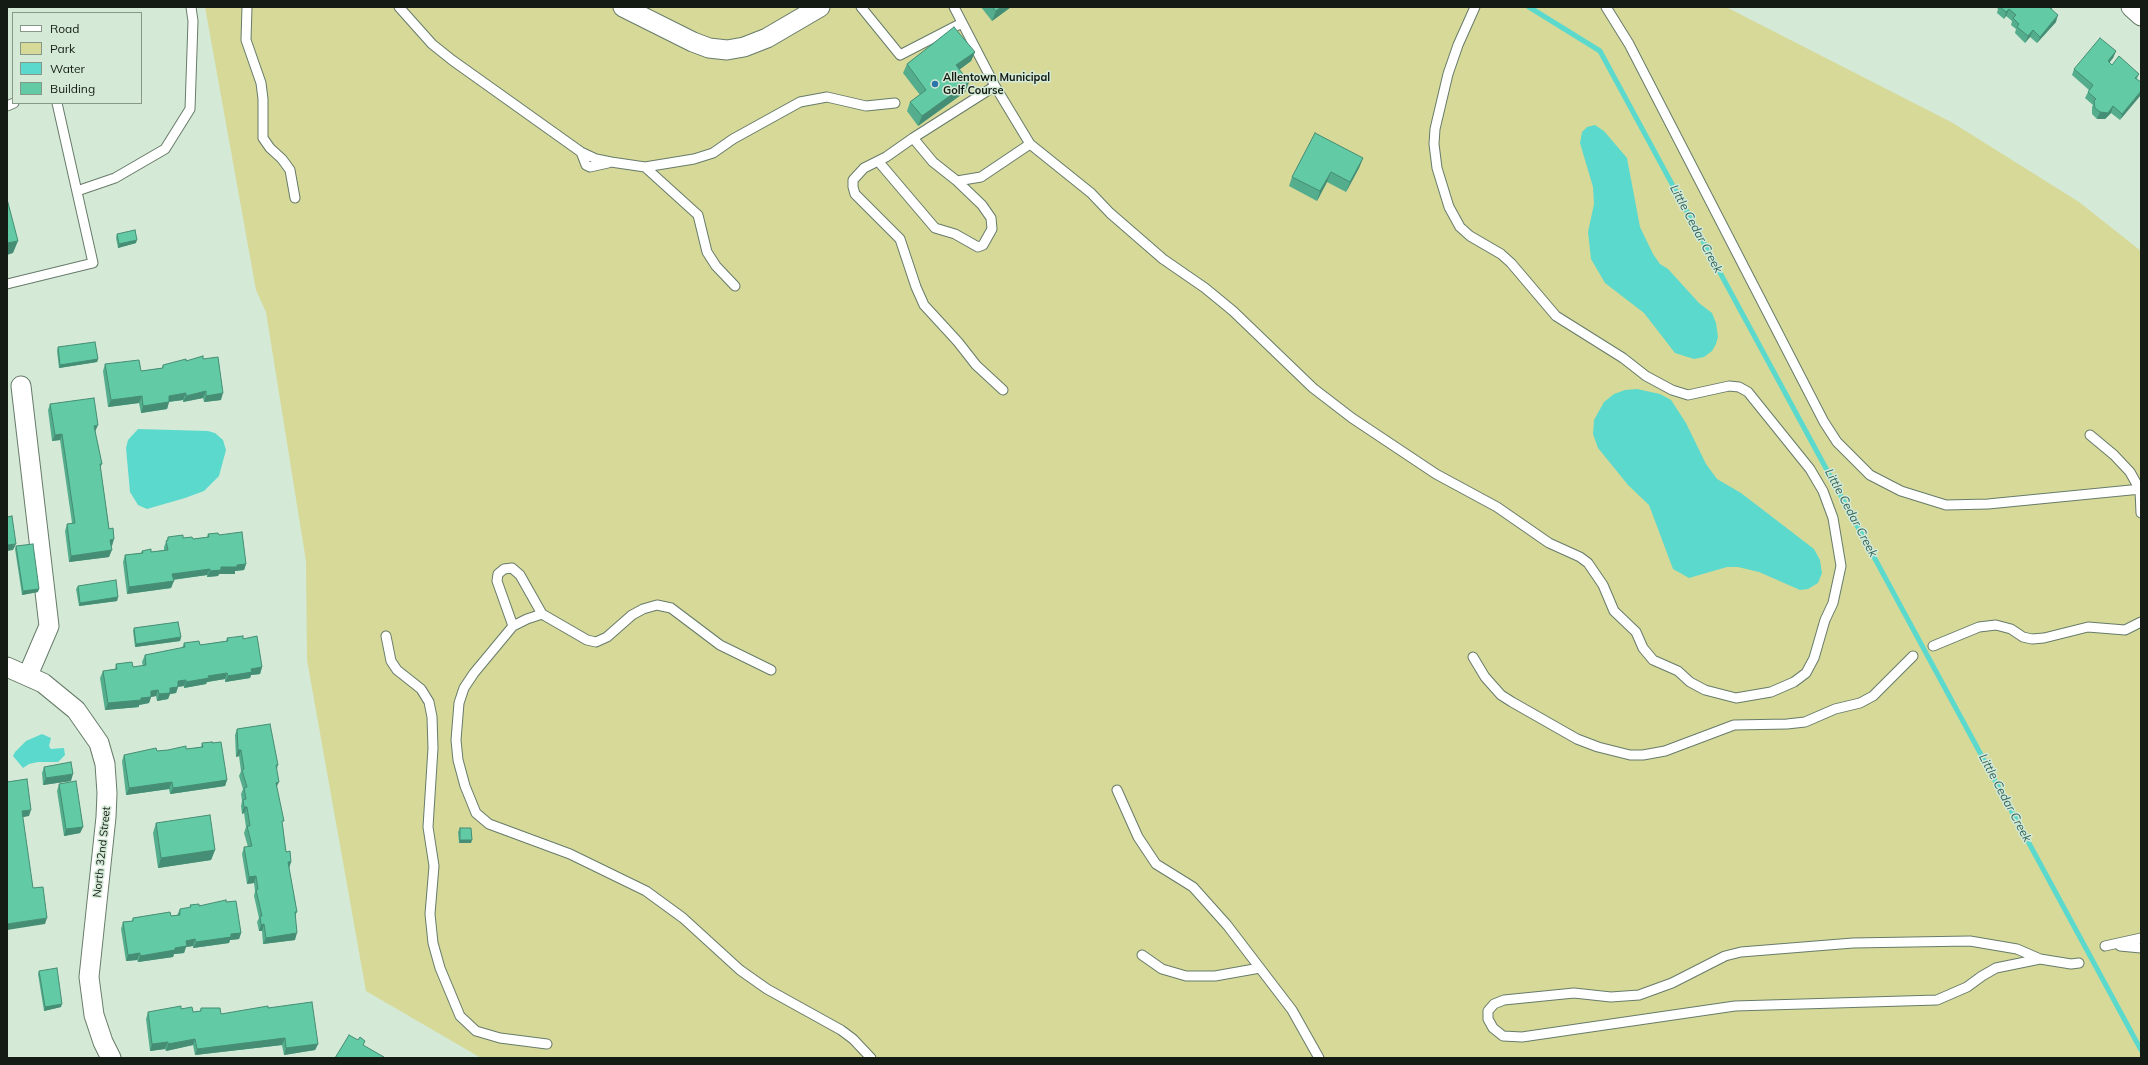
<!DOCTYPE html>
<html>
<head>
<meta charset="utf-8">
<style>
  body { margin:0 }
  #map { position:relative; width:2148px; height:1065px; overflow:hidden; background:#d4ead6; font-family:Mulish,sans-serif }
  canvas { display:block }
  .frame { position:absolute; inset:0; border:8px solid #131b14; pointer-events:none }
  .legend { position:absolute; left:12px; top:12px; width:130px; height:92px; box-sizing:border-box; background:#d4ead6; border:1px solid #879788; margin:0; padding:5px 7px; list-style:none; font-size:12px; color:#131b14 }
  .legend li { display:flex; align-items:center; gap:8px; height:20px }
  .legend b { width:20px; border:1px solid #879788 }
</style>
</head>
<body>
<div id="map">
<canvas width="2148" height="1065"></canvas>
<div class="frame"></div>
<ul class="legend">
<li><b style="height:5px;background:#fff"></b>Road</li>
<li><b style="height:11px;background:#d6d998"></b>Park</li>
<li><b style="height:11px;background:#5cd9cd"></b>Water</li>
<li><b style="height:11px;background:#62caa5"></b>Building</li>
</ul>
</div>
<script>
const ctx = document.querySelector('canvas').getContext('2d');
ctx.lineJoin = 'round';
function paint(path, color) {
  ctx.fillStyle = color;
  ctx.fill(path, 'evenodd');
}
function toPath(rows) {
  const path = new Path2D();
  for (const r of rows) {
    path.moveTo(r[0], r[1]);
    for (let i = 2; i < r.length; i += 2) path.lineTo(r[i], r[i + 1]);
  }
  return path;
}
function strokePath(path, color, width, dash) {
  ctx.strokeStyle = color;
  ctx.lineWidth = width;
  ctx.lineCap = dash ? 'butt' : 'round';
  ctx.setLineDash(dash || []);
  ctx.stroke(path);
}
function label(font, color, halo, rows, align = 'center') {
  ctx.font = font + ' Mulish,sans-serif';
  ctx.lineWidth = 3;
  ctx.setLineDash([]);
  ctx.textBaseline = 'middle';
  ctx.strokeStyle = halo;
  ctx.fillStyle = color;
  for (const [text, x, y, turn = 0] of rows) {
    ctx.save();
    ctx.translate(x, y);
    ctx.rotate((+turn || 0) * Math.PI / 180);
    ctx.textAlign = isNaN(turn) ? turn : align;
    if (halo) ctx.strokeText(text, 0, 0);
    ctx.fillText(text, 0, 0);
    ctx.restore();
  }
}
paint(toPath([
  [205,7,1726,7,1953,123,2079,202,2141,251,2141,1058,481,1058,366,991,307,660,306,561,266,312,256,290]
]), '#d6d998');
paint(toPath([
  [1595,125,1604,131,1627,158,1640,227,1653,254,1660,264,1668,269,1699,303,1712,313,1716,323,1718,337,1716,344,1712,351,1704,357,1694,359,1675,353,1644,313,1605,283,1591,259,1588,232,1594,204,1593,187,1580,143,1582,132,1587,127],
  [1637,389,1660,394,1671,400,1686,423,1706,464,1717,479,1741,493,1814,549,1820,560,1822,573,1818,583,1808,589,1800,590,1759,572,1738,567,1727,567,1689,578,1673,569,1649,505,1628,485,1598,448,1593,434,1594,420,1604,402,1614,394,1625,390],
  [138,429,208,431,215,433,223,440,226,450,219,476,204,491,185,498,147,509,138,505,130,492,126,448,128,440],
  [42,734,51,738,49,746,51,749,64,748,65,755,58,762,38,762,29,764,23,768,13,756,15,752,26,741]
]), '#5cd9cd');
strokePath(toPath([
  [1529,7,1600,51,2141,1050]
]), '#5cd9cd', 5);
const lane = toPath([
  [247,7,246,40,261,83,263,99,263,138,270,148,282,159,290,170,295,198],
  [399,7,432,44,452,60,581,152,596,159,611,162,645,167,694,159,713,153,733,139,800,102,827,97,866,106,895,103],
  [861,7,900,55,962,23],
  [954,7,995,86],
  [1606,7,1629,44,1824,422,1837,442,1870,475,1901,491,1946,505,1988,504,2141,489],
  [7,106,14,103],
  [913,138,933,162,957,181,981,177,1030,144,995,86,913,138,886,157,864,168,853,180,853,187,855,194,900,239,916,287,924,305,958,342,976,365,1003,390],
  [1030,144,1091,193,1110,213,1163,259,1205,288,1233,311,1313,388,1352,418,1436,474,1497,507,1549,543,1580,557,1588,563,1603,585,1614,611,1636,632,1643,648,1653,660,1678,671,1690,682,1705,690,1736,698,1771,692,1794,682,1806,673,1814,658,1825,620,1833,603,1841,566,1833,518,1823,491,1810,469,1748,392,1739,387,1729,386,1688,395,1672,390,1646,376,1623,358,1556,316,1511,263,1501,254,1470,236,1460,227,1449,207,1437,168,1434,144,1435,129,1448,74,1458,45,1475,7],
  [581,152,586,165,590,167,608,163],
  [878,161,935,228,955,234,978,247,983,245,992,229,991,218,982,205,957,181],
  [645,167,698,215,707,252,716,266,735,286],
  [77,191,115,178,165,149,190,109,193,21,191,7],
  [7,284,93,263,57,103],
  [2090,435,2114,455,2130,472,2140,490,2141,513],
  [542,614,587,640,596,642,607,637,632,615,643,609,657,605,671,608,720,645,771,670],
  [513,626,497,581,498,574,504,569,512,568,520,575,542,614,527,619,513,626,474,673,464,688,459,703,456,740,458,760,465,786,476,813,489,824,570,854,646,891,683,918,740,970,767,989,841,1030,853,1039,871,1058],
  [386,636,391,661,397,670,421,689,429,702,432,717,433,748,428,827,434,866,430,914,433,943,440,968,460,1016,476,1031,500,1038,547,1044],
  [1933,646,1979,627,1996,625,2011,629,2023,637,2032,639,2044,638,2088,627,2125,630,2141,622],
  [1473,657,1485,677,1501,695,1512,702,1577,739,1598,747,1630,755,1643,755,1665,751,1734,725,1787,724,1805,722,1835,709,1860,703,1873,696,1913,656],
  [1117,790,1138,837,1156,864,1193,887,1227,925,1292,1010,1319,1058],
  [2105,946,2141,938],
  [2120,946,2141,948],
  [1142,955,1162,969,1186,976,1215,976,1260,968],
  [2040,959,1996,968,1982,976,1967,987,1937,1000,1735,1006,1522,1037,1503,1036,1493,1028,1488,1019,1488,1011,1494,1004,1504,1000,1574,993,1611,997,1639,995,1672,983,1725,956,1741,952,1853,943,1970,941,2017,949,2040,959,2071,964,2079,963]
]);
const street = toPath([
  [623,7,693,42,709,48,727,50,744,47,767,38,820,7],
  [2131,7,2141,16],
  [21,386,49,626,28,675],
  [7,667,43,683,76,710,99,743,105,764,107,793,106,817,89,977,94,1015,103,1042,111,1058]
]);
strokePath(lane, '#677b69', 11);
strokePath(street, '#677b69', 21);
strokePath(lane, '#fff', 9);
strokePath(street, '#fff', 19);
paint(toPath([
  [981,7,1011,7,992,21],
  [1996,7,2052,7,2052,9,2056,22,2037,43,2030,37,2025,43,2015,33,2016,29,2011,25,2012,21,2006,16,2004,19,1997,13,1998,9],
  [2116,51,2113,58,2109,63,2112,65,2139,74,2120,120,2111,113,2105,119,2097,119,2092,114,2092,107,2093,105,2085,98,2089,90,2072,75,2074,69],
  [975,52,971,61,959,70,969,82,965,92,918,126,907,111,910,102,920,95,903,73,907,64],
  [1363,158,1359,168,1346,192,1327,182,1317,201,1289,186,1292,177],
  [117,234,136,243,118,248,116,238],
  [58,347,98,359,97,362,59,368,57,351],
  [203,359,221,400,204,402,203,398,183,402,183,400,169,402,167,409,141,413,139,403,108,407,103,371,105,364,141,371,162,368,163,365],
  [50,404,95,432,102,464,100,468,112,546,111,546,109,557,69,562,65,531,67,524,72,523,60,440,52,441,48,410],
  [208,534,219,535,246,564,244,570,235,571,235,574,219,574,218,576,207,577,207,575,173,580,171,588,127,594,123,562,125,555,141,553,142,551,151,552,164,550,164,547,168,537,193,539,207,537],
  [16,546,38,592,22,595,15,549],
  [78,586,118,597,117,601,79,606,76,589],
  [134,628,181,637,180,641,135,647,133,631],
  [227,638,243,639,262,667,260,674,251,675,250,678,225,682,225,679,207,682,206,684,184,688,184,686,178,687,176,693,170,694,168,699,157,701,156,696,151,697,149,703,139,705,139,707,105,710,100,678,103,671,115,669,116,664,133,667,143,666,142,662,145,655,182,648,184,643,200,645,226,641],
  [237,729,278,765,277,769,277,787,286,852,291,862,289,868,297,912,295,916,295,940,263,944,262,931,259,931,257,922,259,918,254,896,255,891,254,883,247,884,242,854,244,847,248,847,244,833,246,827,244,813,242,814,241,806,242,801,241,794,243,789,239,776,241,771,239,756,236,757,235,735],
  [202,743,227,780,225,786,170,794,169,789,126,795,122,761,124,755,157,751,186,749,201,747],
  [44,767,71,781,43,785,42,773],
  [59,784,83,827,80,833,64,836,57,791],
  [156,823,215,850,211,860,158,868,153,833],
  [460,828,471,843,459,843,458,832],
  [226,902,241,933,239,939,230,940,229,943,193,948,193,946,186,947,184,953,174,954,173,957,138,962,137,960,126,961,121,929,123,922,132,921,133,918,171,916,177,915,180,909,190,908,190,905,199,906],
  [39,971,61,1007,44,1011,38,974],
  [201,1008,221,1014,268,1008,318,1044,315,1050,284,1055,282,1045,195,1055,193,1045,166,1051,165,1049,150,1051,146,1019,148,1012,181,1009,193,1012,200,1011]
]), '#54ae8e');
paint(toPath([
  [1001,7,1011,7,992,21,996,11],
  [2009,9,2006,16,2004,19,2006,12],
  [2058,15,2056,22,2037,43,2040,37],
  [2033,30,2030,37,2025,43,2028,36],
  [2116,51,2113,58,2105,68,2108,61],
  [975,52,971,61,952,75,956,65],
  [969,82,965,92,918,126,922,116],
  [2141,91,2141,95,2120,120,2122,114],
  [2113,106,2111,113,2105,119,2097,119,2100,112],
  [1363,158,1359,168,1346,192,1350,182],
  [1331,172,1327,182,1317,201,1320,191],
  [137,240,136,243,118,248,119,244],
  [18,241,13,253,7,255,7,243],
  [98,359,97,362,59,368,60,365],
  [206,391,203,398,183,402,186,396],
  [186,393,183,400,166,402,169,396],
  [223,393,221,400,204,402,206,396],
  [142,396,139,403,108,407,111,400],
  [169,402,167,409,141,413,143,406],
  [98,425,95,432,94,426],
  [62,434,60,440,52,441,55,435],
  [114,539,112,546,108,546,110,540],
  [16,544,13,550,7,551,7,545],
  [112,550,109,557,69,562,71,556],
  [246,564,244,570,235,571,235,574,219,574,218,576,207,577,210,571,221,567],
  [210,569,207,575,170,580,172,574],
  [174,581,171,588,127,594,129,587],
  [39,589,38,592,22,595,23,591],
  [118,597,117,601,79,606,80,603],
  [181,637,180,641,135,647,136,644],
  [262,667,260,674,251,675,250,678,225,682,228,676,251,669],
  [227,673,225,679,207,682,206,684,184,688,186,682,208,676],
  [186,680,184,686,175,687,178,681],
  [178,687,176,693,170,694,168,699,157,701,159,694,170,688],
  [158,690,156,696,151,697,149,703,139,705,139,707,105,710,108,703,141,698,151,691],
  [238,750,241,750,239,756,236,757],
  [73,774,71,781,43,785,46,778],
  [227,780,225,786,170,794,173,788],
  [172,782,169,789,126,795,129,788],
  [279,782,276,788,276,783],
  [244,807,247,807,244,813,242,814],
  [31,810,29,816,19,818,22,811],
  [83,827,80,833,64,836,66,829],
  [460,840,472,840,471,843,459,843],
  [215,850,211,860,158,868,161,858],
  [288,862,291,862,289,868],
  [256,876,254,883,247,884,249,877],
  [47,918,45,924,7,930,7,924],
  [264,924,262,931,259,931,261,925],
  [241,933,239,939,230,940,229,943,193,948,196,942,231,934],
  [297,933,295,940,263,944,266,938],
  [195,939,193,946,186,947,184,953,174,954,173,957,138,962,140,956,175,948,186,941],
  [140,953,137,960,126,961,128,955],
  [62,1004,61,1007,44,1011,45,1007],
  [285,1038,282,1045,195,1055,197,1049],
  [195,1039,193,1045,166,1051,168,1044],
  [168,1042,165,1049,150,1051,152,1044],
  [318,1044,315,1050,284,1055,286,1048]
]), '#458d74');
const building = toPath([
  [992,7,1001,7,996,11,992,7],
  [2000,7,2052,7,2050,8,2058,15,2040,37,2033,30,2028,36,2017,27,2019,24,2013,18,2016,15,2009,9,2006,12,2000,7],
  [954,27,975,52,956,65,969,82,922,116,910,102,926,90,907,64,954,27],
  [2100,38,2116,51,2108,61,2112,65,2119,56,2139,74,2135,78,2141,82,2141,91,2122,114,2113,106,2108,113,2100,112,2095,108,2094,101,2096,99,2088,92,2093,85,2074,69,2100,38],
  [1315,133,1363,158,1350,182,1331,172,1320,191,1292,177,1315,133],
  [7,199,18,241,7,243,7,199],
  [135,230,137,240,119,244,117,234,135,230],
  [95,342,98,359,60,365,58,347,95,342],
  [203,356,203,359,218,357,223,393,206,396,206,391,186,396,186,393,169,396,169,402,143,406,142,396,111,400,105,364,139,360,141,371,163,368,163,365,186,359,186,361,203,356],
  [94,398,98,425,94,426,102,464,100,464,109,529,113,528,114,539,110,540,112,550,71,556,67,524,75,523,62,434,55,435,50,404,94,398],
  [12,516,16,544,7,545,7,517,12,516],
  [242,532,246,564,237,565,237,567,221,567,221,570,210,571,210,569,172,574,174,581,129,587,125,555,143,553,142,551,151,549,151,552,168,550,166,541,168,540,168,537,183,535,183,538,192,537,193,539,209,537,208,534,218,533,219,535,242,532],
  [33,544,39,589,23,591,16,546,33,544],
  [116,580,118,597,80,603,78,586,116,580],
  [178,622,181,637,136,644,134,628,178,622],
  [243,636,243,639,257,636,262,667,251,669,252,672,228,676,227,673,208,676,209,678,186,682,186,680,178,681,178,687,170,688,170,693,159,694,158,690,151,691,151,697,141,698,141,700,108,703,103,671,117,669,116,664,132,662,133,667,146,665,145,655,185,647,184,643,199,641,200,645,228,641,227,638,243,636],
  [270,724,278,765,276,765,279,782,276,783,284,821,282,821,286,852,290,851,291,862,288,862,297,912,295,912,297,933,266,938,264,924,261,925,260,916,262,916,256,890,258,889,256,876,249,877,244,847,252,846,247,826,250,826,247,807,244,807,243,800,246,799,244,788,247,787,242,770,244,769,241,750,238,750,237,729,270,724],
  [212,742,212,743,221,742,227,780,173,788,172,782,129,788,124,755,156,748,157,751,168,750,186,746,186,749,203,747,202,743,212,742],
  [71,762,73,774,46,778,44,767,71,762],
  [27,779,31,810,22,811,33,888,43,887,47,918,7,924,7,782,27,779],
  [76,781,83,827,66,829,59,784,76,781],
  [210,815,215,850,161,858,156,823,210,815],
  [460,828,471,828,472,840,460,840,460,828],
  [226,900,226,902,236,901,241,933,231,934,231,937,196,942,195,939,186,941,187,946,175,948,175,950,140,956,140,953,128,955,123,922,133,921,133,918,170,912,171,916,180,915,180,909,191,907,190,905,199,904,199,906,226,900],
  [57,968,62,1004,45,1007,39,971,57,968],
  [312,1002,318,1044,286,1048,285,1038,197,1049,195,1039,168,1044,168,1042,152,1044,148,1012,181,1006,181,1009,192,1007,193,1012,201,1011,201,1008,220,1008,221,1014,268,1006,268,1008,312,1002],
  [349,1035,358,1040,360,1037,365,1041,363,1045,384,1057,384,1058,335,1058,349,1035]
]);
paint(building, '#62caa5');
strokePath(building, '#458d74', 1);
for (const [x, y, r, color] of [
  [935,84,4,"#2d74a9"]
]) {
  const dot = new Path2D();
  dot.arc(x, y, r, 0, 2 * Math.PI);
  ctx.fillStyle = color;
  ctx.fill(dot);
  strokePath(dot, '#d4ead6', 1.5);
}
label('bold 11px', '#131b14', '#d4ead6', [
  ["Allentown Municipal",943,78],
  ["Golf Course",943,91]
], 'left');
label('11px', '#131b14', '#d4ead6', [
  ["North 32nd Street",102,852,-84]
]);
label('italic 12px', '#2d615c', '#d4ead6', [
  ["Little Cedar Creek",1696,229,62],
  ["Little Cedar Creek",1851,513,62],
  ["Little Cedar Creek",2005,798,62]
]);
</script>
</body>
</html>
